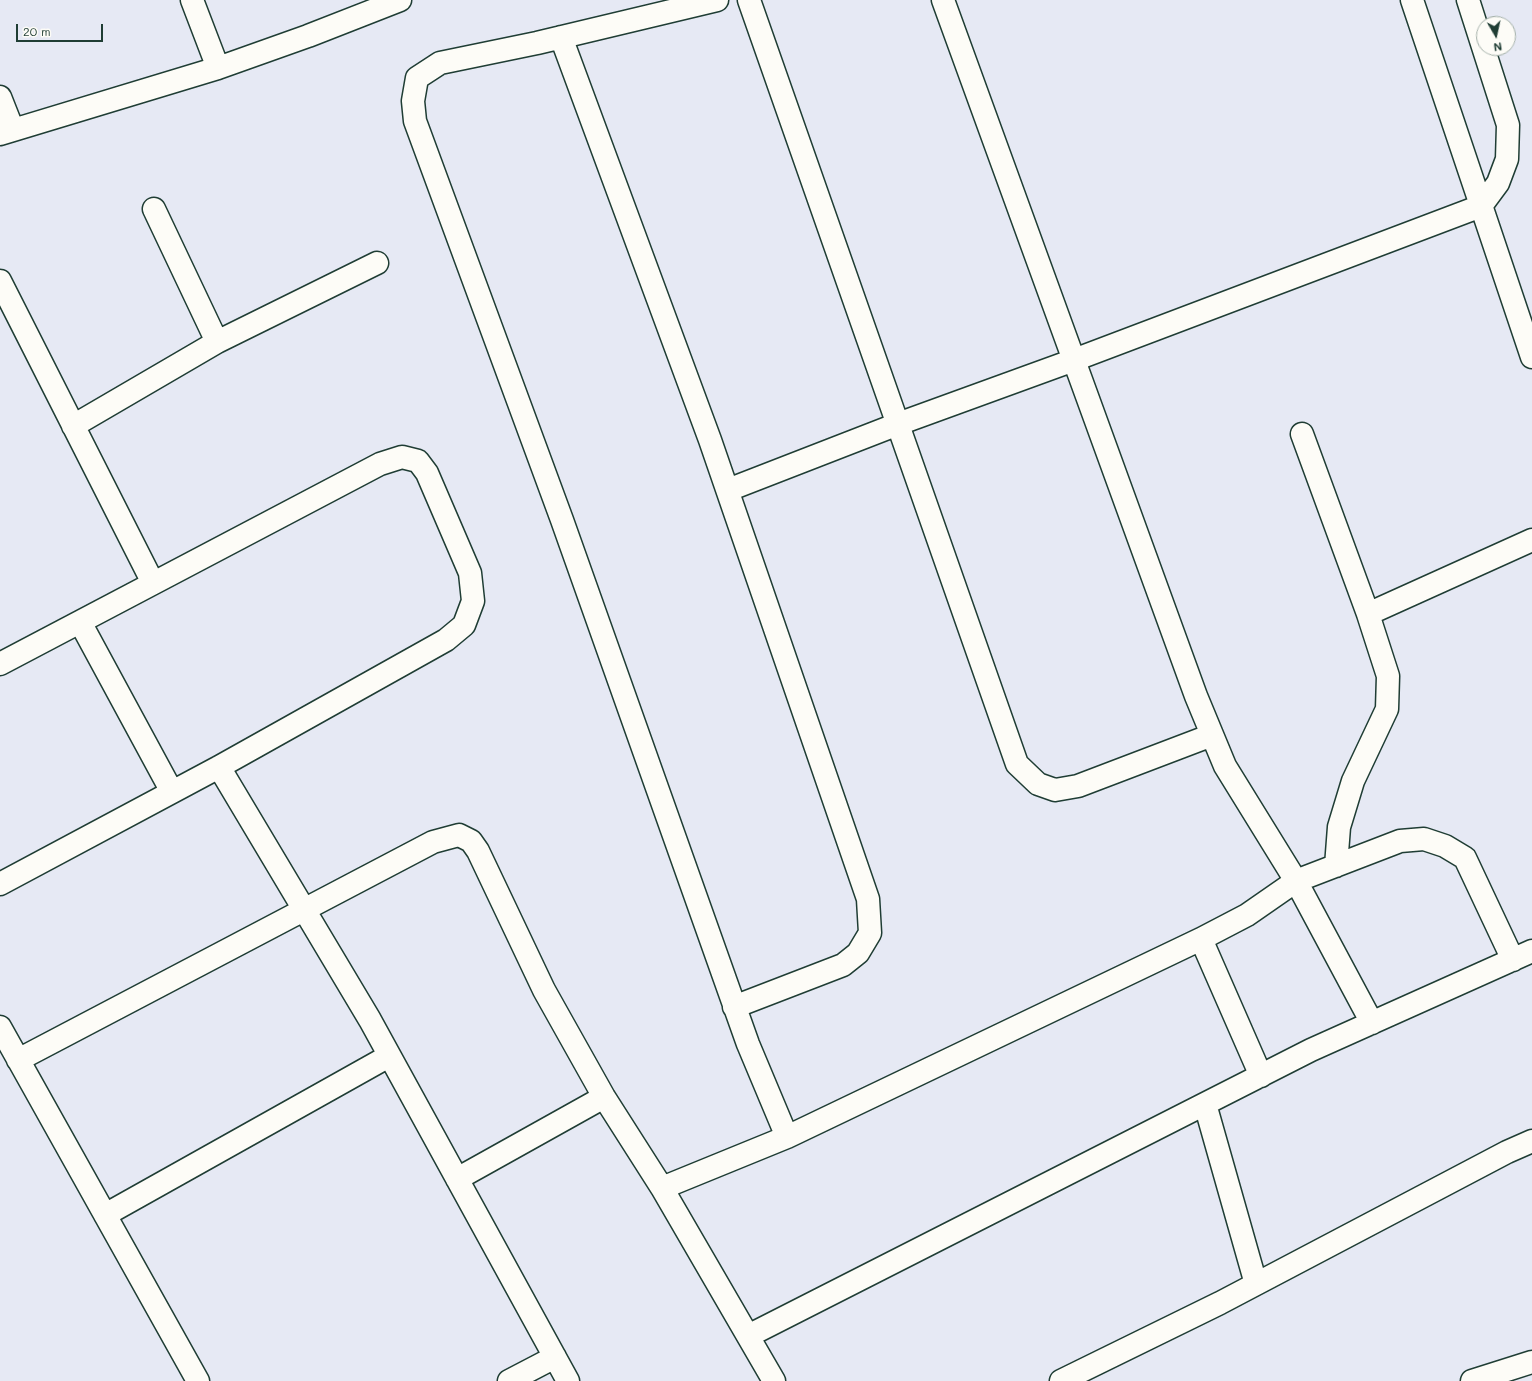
<!DOCTYPE html>
<html>
<head>
<meta charset="utf-8">
<style>
  body { margin:0 }
  #map { position:relative; width:1532px; height:1381px; overflow:hidden; background:#e6e9f4; font-family:Mali,sans-serif }
  canvas { display:block }
  .north { position:absolute; left:1476px; top:16px; width:40px; height:40px; box-sizing:border-box; background:#fdfcf7; border:1px solid #a4b0a9; border-radius:50%; rotate:171deg; font-size:11px; font-weight:700; line-height:16px; text-align:center; color:#1f3d34 }
  .north::after { content:''; display:block; margin:auto; width:14px; height:18px; background:#1f3d34; clip-path:polygon(50% 0,100% 100%,50% 72%,0 100%) }
  .scale { position:absolute; left:16px; top:24px; width:87px; height:18px; box-sizing:border-box; border:2px solid #1f3d34; border-top:0; padding-left:5px; font-size:12px; line-height:14px; white-space:nowrap; color:#1f3d34; -webkit-text-stroke:3px #fdfcf7; paint-order:stroke }
</style>
</head>
<body>
<div id="map">
<canvas width="1532" height="1381"></canvas>
<div class="north">N</div>
<div class="scale">20 m</div>
</div>
<script>
const ctx = document.querySelector('canvas').getContext('2d');
ctx.lineJoin = 'round';
function toPath(rows) {
  const path = new Path2D();
  for (const r of rows) {
    path.moveTo(r[0], r[1]);
    for (let i = 2; i < r.length; i += 2) path.lineTo(r[i], r[i + 1]);
  }
  return path;
}
function strokePath(path, color, width, dash) {
  ctx.strokeStyle = color;
  ctx.lineWidth = width;
  ctx.lineCap = dash ? 'butt' : 'round';
  ctx.setLineDash(dash || []);
  ctx.stroke(path);
}
const minor = toPath([
  [192,0,218,68],
  [717,0,537,43,440,63,417,78,413,101,415,121,562,520,748,1044,787,1137],
  [749,0,1017,764,1038,784,1055,790,1078,786,1212,735],
  [943,0,1196,696,1225,766,1296,881,1372,1023],
  [1412,0,1532,357],
  [561,37,710,440,868,899,870,933,858,953,843,965,734,1007],
  [0,97,13,130],
  [0,134,218,68,308,36,400,0],
  [154,209,217,342],
  [0,281,153,583],
  [73,426,217,342,377,263],
  [1302,434,1368,614,1388,676,1387,709,1353,781,1339,827,1336,866],
  [728,490,898,424,1074,360,1481,206,1498,183,1507,159,1508,125,1468,0],
  [1368,614,1532,540],
  [80,622,172,792],
  [0,664,380,464,402,457,418,461,427,473,470,573,473,601,464,625,446,640,219,767,0,884],
  [219,767,370,1020,568,1381],
  [1201,939,1261,1076],
  [0,1027,198,1381],
  [18,1060,433,842,459,835,471,841,478,851,544,990,604,1097,662,1188,774,1381],
  [1205,1104,1256,1284],
  [457,1179,604,1097],
  [662,1188,787,1137,1201,939,1247,915,1296,881,1400,841,1424,839,1445,846,1465,858,1513,960],
  [105,1215,389,1056],
  [748,1336,1311,1050,1532,951],
  [509,1381,555,1357],
  [1061,1381,1220,1303,1507,1152,1532,1141],
  [1472,1381,1532,1362]
]);
strokePath(minor, '#1f3d34', 25);
strokePath(minor, '#fdfcf7', 22);
</script>
</body>
</html>
